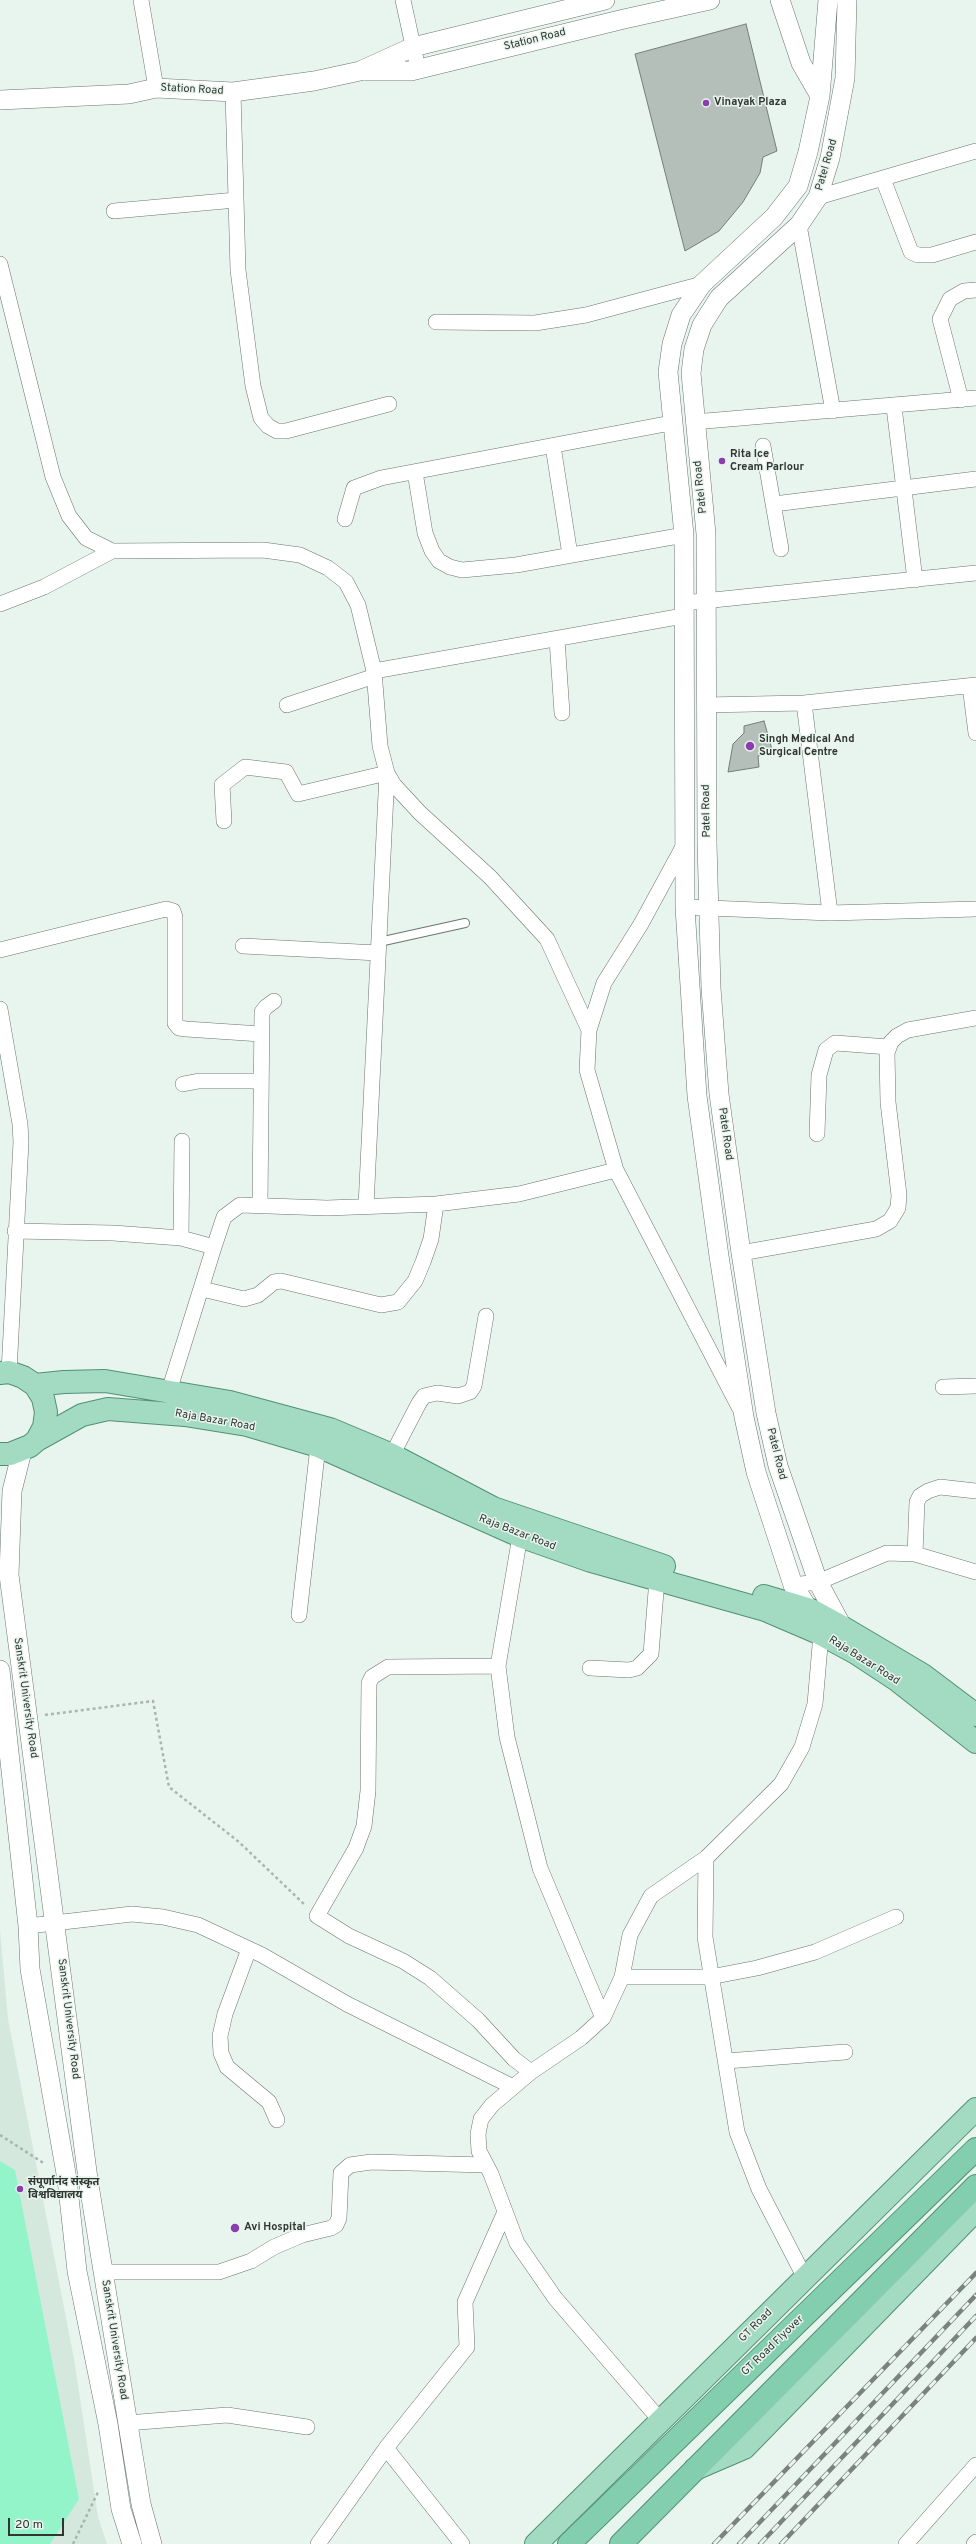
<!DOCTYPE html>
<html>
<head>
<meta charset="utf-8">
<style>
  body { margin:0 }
  #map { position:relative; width:976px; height:2544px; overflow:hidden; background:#e8f4ee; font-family:Overpass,sans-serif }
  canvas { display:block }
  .scale { position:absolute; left:8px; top:2518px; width:56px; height:18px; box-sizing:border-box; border:2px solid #313633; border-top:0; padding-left:5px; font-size:12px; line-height:14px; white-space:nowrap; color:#313633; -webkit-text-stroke:3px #e8f4ee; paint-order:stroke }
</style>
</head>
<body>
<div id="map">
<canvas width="976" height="2544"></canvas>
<div class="scale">20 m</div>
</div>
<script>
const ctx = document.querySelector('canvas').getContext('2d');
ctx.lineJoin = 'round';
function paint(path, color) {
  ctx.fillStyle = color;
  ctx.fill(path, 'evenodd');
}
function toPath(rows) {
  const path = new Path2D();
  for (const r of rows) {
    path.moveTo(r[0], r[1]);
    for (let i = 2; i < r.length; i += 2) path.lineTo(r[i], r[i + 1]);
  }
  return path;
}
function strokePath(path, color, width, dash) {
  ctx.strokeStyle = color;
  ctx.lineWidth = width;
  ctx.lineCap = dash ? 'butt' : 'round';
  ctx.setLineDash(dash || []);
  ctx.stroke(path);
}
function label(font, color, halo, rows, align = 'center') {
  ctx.font = font + ' Overpass,"Noto Sans Devanagari",sans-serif';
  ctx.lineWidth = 3;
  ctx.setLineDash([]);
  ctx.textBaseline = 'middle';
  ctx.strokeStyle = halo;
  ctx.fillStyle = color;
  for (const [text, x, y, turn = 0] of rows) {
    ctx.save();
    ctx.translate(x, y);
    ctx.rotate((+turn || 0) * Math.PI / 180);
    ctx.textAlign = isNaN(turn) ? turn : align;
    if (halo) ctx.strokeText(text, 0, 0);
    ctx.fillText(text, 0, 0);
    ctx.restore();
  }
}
paint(toPath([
  [0,1931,8,2019,74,2359,98,2517,107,2544,0,2544]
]), '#d4e8de');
paint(toPath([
  [0,2161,15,2170,79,2499,50,2544,0,2544]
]), '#93f4c9');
const building = toPath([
  [746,24,777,151,763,157,760,173,743,202,719,231,685,251,635,54,746,24],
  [764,721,773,753,758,756,759,767,728,772,733,744,744,733,744,726,764,721]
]);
paint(building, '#b4bfb9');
strokePath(building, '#747f79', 1);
const service = toPath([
  [379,942,465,923]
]);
const minor = toPath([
  [141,0,156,88],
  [403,0,418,69],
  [233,92,238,270,253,386,261,418,268,426,277,431,286,431,389,404],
  [883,179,911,252,918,255,932,255,976,242],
  [818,197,976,151],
  [114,211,236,200],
  [799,225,833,411],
  [0,264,53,477,69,516,86,538,112,551,263,550,300,555,328,568,346,582,358,605,374,671,380,746,387,773,394,785,420,813,490,877,547,939,589,1030],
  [436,322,535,323,586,315,702,284],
  [961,400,940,319,950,299,964,291,976,290],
  [894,407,915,580],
  [694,422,976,398],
  [553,446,570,555],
  [763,446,781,549],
  [415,472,425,533,432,551,439,561,450,567,462,570,516,565,684,535],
  [774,504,976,479],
  [345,519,354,488,381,478,671,423],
  [684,603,976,573],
  [0,604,44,587,112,551],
  [557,639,562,713],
  [374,671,683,616],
  [970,686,976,733],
  [804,703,830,913],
  [287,705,375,676],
  [705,705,804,703,976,685],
  [224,821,222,785,245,767,286,772,298,794,387,773,366,1206],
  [685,843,641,924,604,983,589,1030,587,1070,616,1170,739,1407],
  [685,907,830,913,976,909],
  [243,946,378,953],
  [0,950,166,909,173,911,175,917,175,1023,179,1028,186,1029,261,1034],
  [0,1009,20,1124,21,1142,9,1372],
  [183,1084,199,1081,260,1081],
  [817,1134,819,1075,826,1050,835,1043,889,1047],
  [260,1204,262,1012,266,1007,274,1001],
  [15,1231,113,1233,181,1238,214,1247,224,1217,240,1205,327,1208,436,1204,519,1194,616,1170],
  [181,1238,182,1141],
  [741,1253,876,1229,890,1221,898,1208,899,1195,888,1102,887,1053,891,1042,897,1036,908,1030,976,1018],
  [202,1289,244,1299,258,1295,274,1282,281,1281,381,1305,398,1302,415,1281,423,1262,431,1239,436,1204],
  [943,1387,976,1386],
  [169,1391,214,1247],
  [392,1455,419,1403,424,1396,437,1393,458,1396,470,1392,474,1386,486,1316],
  [520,1536,498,1666,507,1737,540,1868,603,2018],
  [915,1554,917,1502,920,1496,928,1491,940,1487,976,1491],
  [793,1585,818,1582,887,1553,915,1554,976,1572],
  [299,1615,318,1446],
  [498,1666,388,1667,372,1677,369,1683,368,1791,364,1826,356,1848,317,1916,349,1936,403,1961,430,1978,478,2020,514,2059,531,2072],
  [590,1668,629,1670,637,1668,651,1654,657,1579],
  [706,1858,705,1937,737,2132,759,2189,805,2278],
  [28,1926,132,1914,163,1917,198,1925,262,1955,347,2004,513,2087],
  [249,1949,225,2014,220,2036,221,2053,227,2067,269,2102,277,2120],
  [622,1977,710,1977,757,1968,815,1952,896,1917],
  [726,2061,845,2052],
  [103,2272,219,2272,251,2261,274,2247,302,2235,331,2228,336,2225,339,2218,341,2173,350,2165,371,2162,486,2165],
  [660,2420,555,2298,517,2243,491,2174,479,2151,478,2134,481,2119,492,2105,531,2072,581,2038,603,2018,622,1977,630,1935,651,1896,706,1858,781,1784,802,1747,815,1704,821,1634],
  [127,2423,227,2415,307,2427],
  [386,2448,462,2544],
  [318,2544,386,2448,467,2347,465,2302,504,2214],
  [906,2544,976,2465],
  [974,2544,976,2542]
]);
const tertiary = toPath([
  [780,0,801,63,820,96],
  [367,71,411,71,624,19,710,0],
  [0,100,129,94,156,88,233,92,314,81,360,71,413,47,605,0],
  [22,1451,12,1491,9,1575,88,2179,141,2504,152,2544],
  [813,1616,793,1585,756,1472,744,1417,719,1256,697,1096,685,907,684,535,668,372,672,344,681,315,702,284,774,217,798,186,808,152,820,96,828,0],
  [845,1632,818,1582,778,1466,766,1413,741,1253,719,1094,711,988,707,843,706,534,691,373,694,349,702,325,719,298,799,225,818,197,830,158,845,78,847,0],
  [0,1670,28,1926,30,1969,67,2179,77,2271,108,2424,121,2509,132,2544]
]);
const primary = toPath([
  [0,1373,9,1372,23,1377,35,1385,43,1398,46,1412,44,1427,37,1440,30,1446,10,1454,0,1454],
  [35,1385,64,1382,105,1381,230,1402,330,1429,392,1455,493,1508,664,1566],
  [37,1440,82,1415,108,1409,185,1415,247,1425,318,1446,520,1536,591,1561,765,1610,821,1634,856,1653,897,1680,976,1742],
  [764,1596,811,1610,842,1627,923,1675,976,1715],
  [695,2469,744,2448,976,2210],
  [536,2544,976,2109]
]);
const trunk = toPath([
  [569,2544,976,2149],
  [621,2544,976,2186]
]);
strokePath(service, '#6b7570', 10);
strokePath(minor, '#6b7570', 16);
strokePath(tertiary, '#6b7570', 20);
strokePath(primary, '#529075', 24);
strokePath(trunk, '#529075', 24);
strokePath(toPath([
  [45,1715,153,1701,169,1787,239,1842,305,1905],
  [0,2135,45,2164],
  [73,2544,99,2490]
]), '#abb4af', 2.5, [3, 3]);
strokePath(service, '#fff', 8);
strokePath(minor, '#fff', 15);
strokePath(tertiary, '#fff', 19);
strokePath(primary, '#a2dac2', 22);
strokePath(trunk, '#83ceae', 22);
const rail = toPath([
  [714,2544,976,2273],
  [739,2544,976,2295],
  [760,2544,976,2316],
  [781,2544,976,2338]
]);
strokePath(rail, '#7b837f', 4.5);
strokePath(rail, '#e8f4ee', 3, [9]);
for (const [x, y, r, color] of [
  [706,103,4,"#8b3dae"],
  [722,461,4,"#8b3dae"],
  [750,746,5,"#8b3dae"],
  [20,2189,4,"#8b3dae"],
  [235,2228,5,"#8b3dae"]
]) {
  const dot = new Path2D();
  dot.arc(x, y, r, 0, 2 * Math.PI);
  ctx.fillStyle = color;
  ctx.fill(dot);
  strokePath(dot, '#e8f4ee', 1.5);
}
label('11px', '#313633', '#e8f4ee', [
  ["Station Road",535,40,-14],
  ["Station Road",192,90,3],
  ["Patel Road",827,165,-74],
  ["Patel Road",701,487,-96],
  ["Patel Road",707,811,-91],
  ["Patel Road",725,1134,82],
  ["Raja Bazar Road",215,1421,10],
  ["Patel Road",776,1454,76],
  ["Raja Bazar Road",517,1533,21],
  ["Raja Bazar Road",864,1661,32],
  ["Sanskrit University Road",25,1698,82],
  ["Sanskrit University Road",68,2019,83],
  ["GT Road",756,2326,-45],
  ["Sanskrit University Road",114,2340,81],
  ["GT Road Flyover",773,2346,-44]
]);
label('bold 11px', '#313633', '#e8f4ee', [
  ["Vinayak Plaza",714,103],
  ["Rita Ice",730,455],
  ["Cream Parlour",730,468],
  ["Singh Medical And",759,740],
  ["Surgical Centre",759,753],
  ["संपूर्णानंद संस्कृत",28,2183],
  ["विश्वविद्यालय",28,2196],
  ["Avi Hospital",244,2228]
], 'left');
</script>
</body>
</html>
